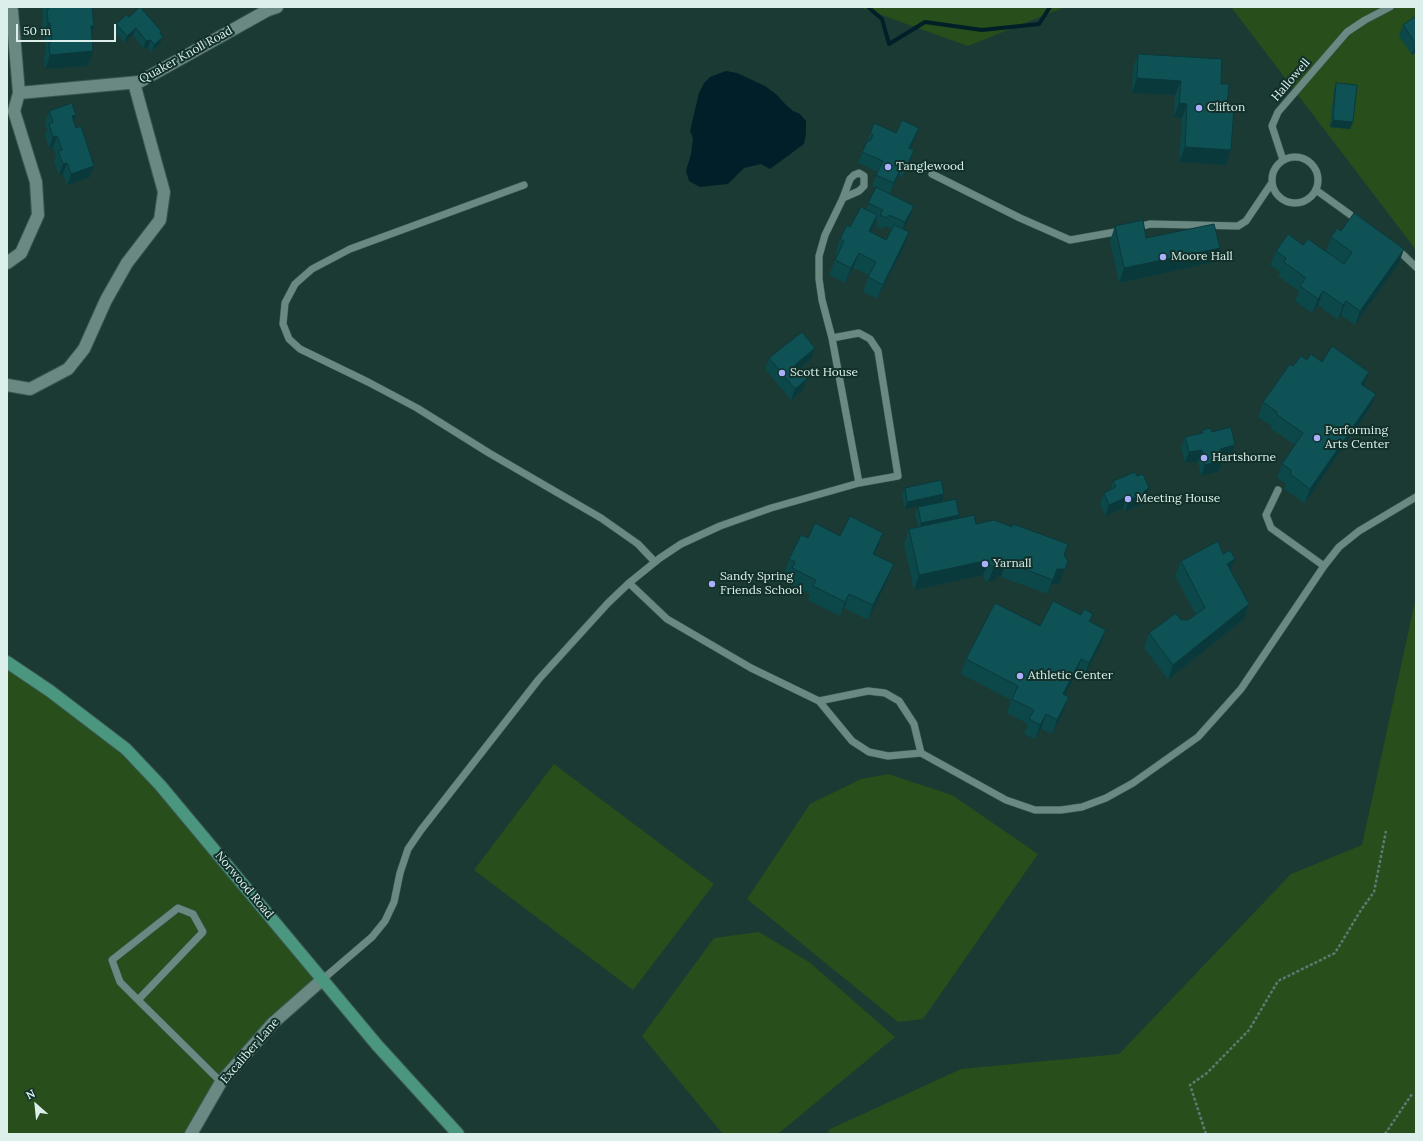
<!DOCTYPE html>
<html>
<head>
<meta charset="utf-8">
<style>
  body { margin:0 }
  #map { position:relative; width:1423px; height:1141px; overflow:hidden; background:#1c3a34; font-family:Lora,serif }
  canvas { display:block }
  .frame { position:absolute; inset:0; border:8px solid #ddefea; pointer-events:none }
  .north { position:absolute; left:16px; top:1085px; width:40px; height:40px; -webkit-text-stroke:3px #11302a; paint-order:stroke; rotate:333deg; font-size:11px; font-weight:700; line-height:16px; text-align:center; color:#ddefea }
  .north::after { content:''; display:block; margin:auto; width:14px; height:18px; background:#ddefea; clip-path:polygon(50% 0,100% 100%,50% 72%,0 100%) }
  .scale { position:absolute; left:16px; top:24px; width:100px; height:18px; box-sizing:border-box; border:2px solid #ddefea; border-top:0; padding-left:5px; font-size:12px; line-height:14px; white-space:nowrap; color:#ddefea; -webkit-text-stroke:3px #11302a; paint-order:stroke }
</style>
</head>
<body>
<div id="map">
<canvas width="1423" height="1141"></canvas>
<div class="frame"></div>
<div class="north">N</div>
<div class="scale">50 m</div>
</div>
<script>
const ctx = document.querySelector('canvas').getContext('2d');
ctx.lineJoin = 'round';
function paint(path, color) {
  ctx.fillStyle = color;
  ctx.fill(path, 'evenodd');
}
function toPath(rows) {
  const path = new Path2D();
  for (const r of rows) {
    if (r.length === 3) {
      path.moveTo(r[0] + r[2], r[1]);
      path.arc(r[0], r[1], r[2], 0, 2 * Math.PI);
      continue;
    }
    path.moveTo(r[0], r[1]);
    for (let i = 2; i < r.length; i += 2) path.lineTo(r[i], r[i + 1]);
  }
  return path;
}
function strokePath(path, color, width, dash) {
  ctx.strokeStyle = color;
  ctx.lineWidth = width;
  ctx.lineCap = dash ? 'butt' : 'round';
  ctx.setLineDash(dash || []);
  ctx.stroke(path);
}
function label(font, color, halo, rows, align = 'center') {
  ctx.font = font + ' Lora,serif';
  ctx.lineWidth = 4;
  ctx.setLineDash([]);
  ctx.textBaseline = 'middle';
  ctx.strokeStyle = halo;
  ctx.fillStyle = color;
  for (const [text, x, y, turn = 0] of rows) {
    ctx.save();
    ctx.translate(x, y);
    ctx.rotate((+turn || 0) * Math.PI / 180);
    ctx.textAlign = isNaN(turn) ? turn : align;
    if (halo) ctx.strokeText(text, 0, 0);
    ctx.fillText(text, 0, 0);
    ctx.restore();
  }
}
paint(toPath([
  [859,7,1065,7,968,46],
  [1231,7,1416,7,1416,250],
  [1416,597,1416,1134,829,1134,828,1130,961,1069,1119,1054,1291,874,1362,845],
  [7,662,126,749,323,979,222,1082,191,1134,7,1134],
  [554,764,714,884,633,990,474,870],
  [888,774,952,795,1038,854,923,1019,898,1022,747,899,810,804,861,779],
  [759,932,809,962,895,1037,778,1134,723,1134,642,1036,714,938]
]), '#274e1b');
paint(toPath([
  [726,71,737,73,765,86,776,94,786,105,793,111,800,114,806,121,806,133,804,144,770,169,761,164,744,168,728,184,700,187,689,181,686,171,691,154,693,138,690,131,699,93,704,83,710,77]
]), '#001f28');
strokePath(toPath([
  [868,7,882,19,889,44,925,22,982,30,1039,24,1050,7]
]), '#001f28', 4);
const lane = toPath([
  [1295,180,23],
  [1283,160,1272,126,1278,112,1347,32,1365,20,1390,7],
  [932,174,1020,218,1070,240,1121,231],
  [524,185,350,249,312,269,295,284,285,303,283,324,289,339,300,349,368,382,417,408,489,453,601,518,638,544,655,562],
  [1316,190,1359,221],
  [1135,228,1150,224,1238,226,1246,221,1271,184],
  [1396,248,1416,267],
  [832,338,822,300,819,279,819,256,825,235,843,198,850,179,854,175,859,173,864,176,864,186,859,191,843,198],
  [1278,490,1266,515,1271,528,1324,566],
  [629,583,667,619,751,668,819,701,852,741,869,752,888,756,921,753,914,724,899,701,885,693,868,691,819,701],
  [921,753,1006,800,1035,810,1061,810,1082,807,1106,798,1133,783,1198,737,1241,689,1324,566,1339,547,1359,531,1416,497],
  [323,979,372,937,385,921,394,902,400,873,408,849,421,830,539,679,608,603,629,583,660,558,681,544,720,526,771,508,859,483,898,476,878,351,870,339,859,333,832,338,859,483],
  [138,1000,120,982,112,960,178,908,193,914,203,932,138,1000,221,1082]
]);
const street = toPath([
  [19,93,139,82,268,10,277,7],
  [7,263,21,253,38,215,36,182,14,111,19,93,12,11,10,7],
  [7,385,30,389,68,369,84,349,106,300,127,263,160,220,164,192,134,83],
  [191,1134,221,1082,273,1023,323,979]
]);
const secondary = toPath([
  [7,662,50,691,126,749,160,785,377,1045,458,1134]
]);
strokePath(lane, '#3b5752', 8);
strokePath(street, '#3b5752', 14);
strokePath(secondary, '#3b5752', 14);
strokePath(toPath([
  [1206,1134,1190,1085,1207,1073,1249,1030,1278,981,1335,953,1361,910,1374,892,1386,831],
  [1385,1134,1412,1094]
]), '#5f7973', 2.5, [3, 2]);
strokePath(lane, '#698982', 7);
strokePath(street, '#698982', 12);
strokePath(secondary, '#4b967e', 12);
paint(toPath([
  [42,7,92,7,91,33,88,66,45,69,44,57,46,50,45,38,43,38,42,24,43,20],
  [1416,16,1416,52,1412,55,1399,36,1403,25],
  [116,24,161,31,160,33,163,37,160,44,152,52,148,48,143,48,133,35,124,43,114,31],
  [1138,54,1221,84,1226,165,1179,162,1182,118,1174,117,1175,95,1132,93,1133,68],
  [1336,83,1353,122,1350,129,1330,127,1334,90],
  [49,111,74,121,76,128,94,166,90,177,67,185,63,174,59,175,54,162,56,156,53,147,49,148,45,135,47,129,45,122],
  [896,133,915,139,910,149,914,150,910,161,903,177,899,175,890,194,914,206,910,217,903,229,904,247,877,299,863,292,869,275,853,268,845,283,829,275,837,255,835,254,840,239,866,210,868,203,876,188,872,186,878,172,858,163,870,134],
  [876,220,878,221,876,226,883,229,885,226,892,229,886,240,871,232],
  [1115,226,1146,238,1214,262,1119,283,1110,241],
  [1341,231,1399,263,1355,325,1341,315,1338,320,1318,305,1312,313,1295,301,1299,291,1278,276,1280,272,1270,265,1276,251,1303,245,1326,251,1331,237],
  [815,348,811,359,799,370,803,390,791,400,765,369,769,358],
  [1307,360,1322,362,1364,386,1370,408,1305,503,1284,489,1286,484,1277,478,1282,464,1295,445,1271,429,1272,426,1258,417,1263,402],
  [1202,430,1212,432,1231,456,1223,458,1223,460,1219,471,1201,476,1198,461,1185,463,1181,448,1185,437,1201,433],
  [1113,481,1145,499,1143,500,1141,505,1125,511,1123,508,1105,516,1100,504,1104,493,1110,490],
  [905,488,942,502,905,509,902,495],
  [918,507,959,515,958,518,1064,555,1063,575,1059,584,1052,584,1047,594,1001,577,997,576,994,581,988,582,984,579,983,575,914,590,904,544,909,529,918,527,915,514],
  [840,536,878,547,874,555,894,564,888,579,868,620,844,608,840,616,808,600,810,594,787,582,789,576,784,573,789,559],
  [1223,554,1235,559,1230,570,1244,619,1168,680,1144,648,1149,633,1181,620,1188,620,1196,615,1175,576,1181,561],
  [1093,614,1090,622,1101,644,1083,678,1076,674,1065,695,1063,712,1052,734,1041,729,1035,739,1024,734,1028,724,1007,713,1011,700,961,674,966,659,1040,626,1081,615]
]), '#0c4749');
paint(toPath([
  [48,23,50,23,45,38,43,38],
  [91,26,94,26,89,40],
  [136,28,133,35,124,43,127,36],
  [163,37,160,44,152,52,154,45],
  [151,40,148,48,143,48,146,41],
  [1416,44,1416,52,1412,55],
  [93,51,88,66,45,69,50,55],
  [1137,78,1181,81,1175,95,1132,93],
  [1179,103,1187,104,1182,118,1174,117],
  [76,115,72,126,72,116],
  [1333,120,1353,122,1350,129,1330,127],
  [919,128,915,139,905,159,909,148],
  [57,136,53,147,49,148,53,137],
  [1185,147,1231,150,1226,165,1179,162],
  [914,150,910,161,903,177,907,166],
  [67,163,63,174,59,175,63,164],
  [903,164,899,175,890,194,894,183],
  [94,166,90,177,67,185,71,174],
  [914,206,910,217,901,233,905,222],
  [877,215,872,230,864,246,869,231],
  [909,232,904,247,877,299,883,285],
  [1220,248,1214,262,1119,283,1124,268],
  [1404,249,1399,263,1355,325,1360,311],
  [859,253,853,268,845,283,851,268],
  [1323,291,1318,305,1312,313,1318,299],
  [1346,301,1341,315,1338,320,1343,305],
  [815,348,811,359,791,376,795,365],
  [1369,372,1364,386,1361,384],
  [807,379,803,390,791,400,795,389],
  [1376,394,1370,408,1305,503,1310,489],
  [1235,445,1231,456,1216,460,1220,449],
  [1202,450,1198,461,1185,463,1189,452],
  [1223,460,1219,471,1201,476,1205,465],
  [1149,488,1145,499,1143,500,1141,505,1125,511,1129,500],
  [944,494,942,502,905,509,907,502],
  [1127,497,1123,508,1105,516,1109,505],
  [959,515,957,522,919,530,921,523],
  [883,533,878,547,867,568,873,554],
  [1235,559,1229,574,1227,564],
  [989,560,983,575,914,590,919,575],
  [1068,561,1059,584,1052,584,1047,594,1057,569],
  [1003,562,1006,562,1001,577,997,576,994,581,988,582,994,567],
  [894,564,888,579,868,620,873,605],
  [849,594,844,608,840,616,845,602],
  [1249,604,1244,619,1168,680,1173,665],
  [1106,630,1101,644,1083,678,1089,663],
  [1081,659,1076,674,1058,709,1063,694],
  [1069,697,1063,712,1052,734,1057,720],
  [1046,714,1041,729,1035,739,1040,725]
]), '#0a393c');
const building = toPath([
  [48,7,92,7,94,26,91,26,93,51,50,55,49,43,52,42,50,23,48,23,47,9,49,9,48,7],
  [140,7,161,31,160,33,163,37,154,45,151,40,146,41,136,28,127,36,116,24,126,15,129,17,140,7],
  [1416,16,1416,44,1403,25,1416,16],
  [1138,54,1222,59,1221,84,1229,84,1227,107,1234,107,1231,150,1185,147,1187,104,1179,103,1181,81,1137,78,1138,54],
  [1336,83,1357,85,1353,122,1333,120,1336,83],
  [72,103,76,115,72,116,76,128,81,126,94,166,71,174,67,163,63,164,58,151,62,150,57,136,53,137,49,124,53,122,49,111,72,103],
  [902,120,919,128,909,148,914,150,907,166,903,164,894,183,876,175,883,161,862,152,868,140,870,141,873,135,870,134,874,123,896,133,902,120],
  [876,187,914,206,905,222,889,215,887,218,880,215,883,210,868,203,876,187],
  [861,207,877,215,869,231,886,240,894,225,909,232,883,285,868,277,876,262,859,253,851,268,835,260,844,241,840,239,847,225,850,227,861,207],
  [1354,213,1404,249,1360,311,1346,301,1343,305,1323,291,1318,299,1300,286,1306,278,1284,262,1286,258,1276,251,1288,234,1303,245,1308,239,1344,264,1352,252,1331,237,1337,228,1341,231,1354,213],
  [1143,220,1146,238,1214,224,1220,248,1124,268,1115,226,1143,220],
  [802,332,815,348,795,365,807,379,795,389,769,358,802,332],
  [1332,346,1369,372,1361,384,1376,394,1310,489,1290,474,1291,470,1282,464,1303,433,1276,414,1277,412,1263,402,1290,364,1293,366,1301,356,1307,360,1311,354,1322,362,1332,346],
  [1231,427,1235,445,1220,449,1223,460,1205,465,1202,450,1189,452,1185,437,1203,433,1202,430,1211,428,1212,432,1231,427],
  [1135,472,1137,476,1143,474,1149,488,1144,491,1145,494,1129,500,1127,497,1109,505,1104,493,1116,487,1113,481,1135,472],
  [941,480,944,494,907,502,905,488,941,480],
  [956,499,959,515,921,523,918,507,956,499],
  [974,515,976,524,994,520,1012,527,1013,524,1068,544,1064,555,1068,561,1065,569,1057,569,1053,580,1006,562,1003,562,999,566,994,567,989,565,989,560,919,575,909,529,974,515],
  [850,516,883,533,873,554,894,564,873,605,849,594,845,602,813,586,816,580,792,568,795,562,789,559,801,535,808,538,815,523,840,536,850,516],
  [1218,541,1223,554,1230,550,1235,559,1227,564,1249,604,1173,665,1149,633,1176,613,1181,620,1188,620,1205,608,1181,561,1218,541],
  [1053,601,1081,615,1084,609,1093,614,1089,621,1106,630,1089,663,1081,659,1063,694,1069,697,1057,720,1046,714,1040,725,1029,719,1034,710,1012,699,1018,686,966,659,995,603,1040,626,1053,601]
]);
paint(building, '#0e5255');
strokePath(building, '#0a393c', 1);
for (const [x, y, r, color] of [
  [1199,108,4,"#a9b0fc"],
  [888,167,4,"#a9b0fc"],
  [1163,257,4,"#a9b0fc"],
  [782,373,4,"#a9b0fc"],
  [1317,438,4,"#a9b0fc"],
  [1204,458,4,"#a9b0fc"],
  [1128,499,4,"#a9b0fc"],
  [985,564,4,"#a9b0fc"],
  [712,584,4,"#a9b0fc"],
  [1020,676,4,"#a9b0fc"]
]) {
  const dot = new Path2D();
  dot.arc(x, y, r, 0, 2 * Math.PI);
  ctx.fillStyle = color;
  ctx.fill(dot);
  strokePath(dot, '#11302a', 1.5);
}
label('12px', '#ddefea', '#11302a', [
  ["Quaker Knoll Road",186,55,-29],
  ["Hallowell",1291,80,-49],
  ["Norwood Road",244,885,50],
  ["Excaliber Lane",250,1051,-49]
]);
label('12px', '#ddefea', '#11302a', [
  ["Clifton",1207,108],
  ["Tanglewood",896,167],
  ["Moore Hall",1171,257],
  ["Scott House",790,373],
  ["Performing",1325,431],
  ["Arts Center",1325,445],
  ["Hartshorne",1212,458],
  ["Meeting House",1136,499],
  ["Yarnall",993,564],
  ["Sandy Spring",720,577],
  ["Friends School",720,591],
  ["Athletic Center",1028,676]
], 'left');
</script>
</body>
</html>
